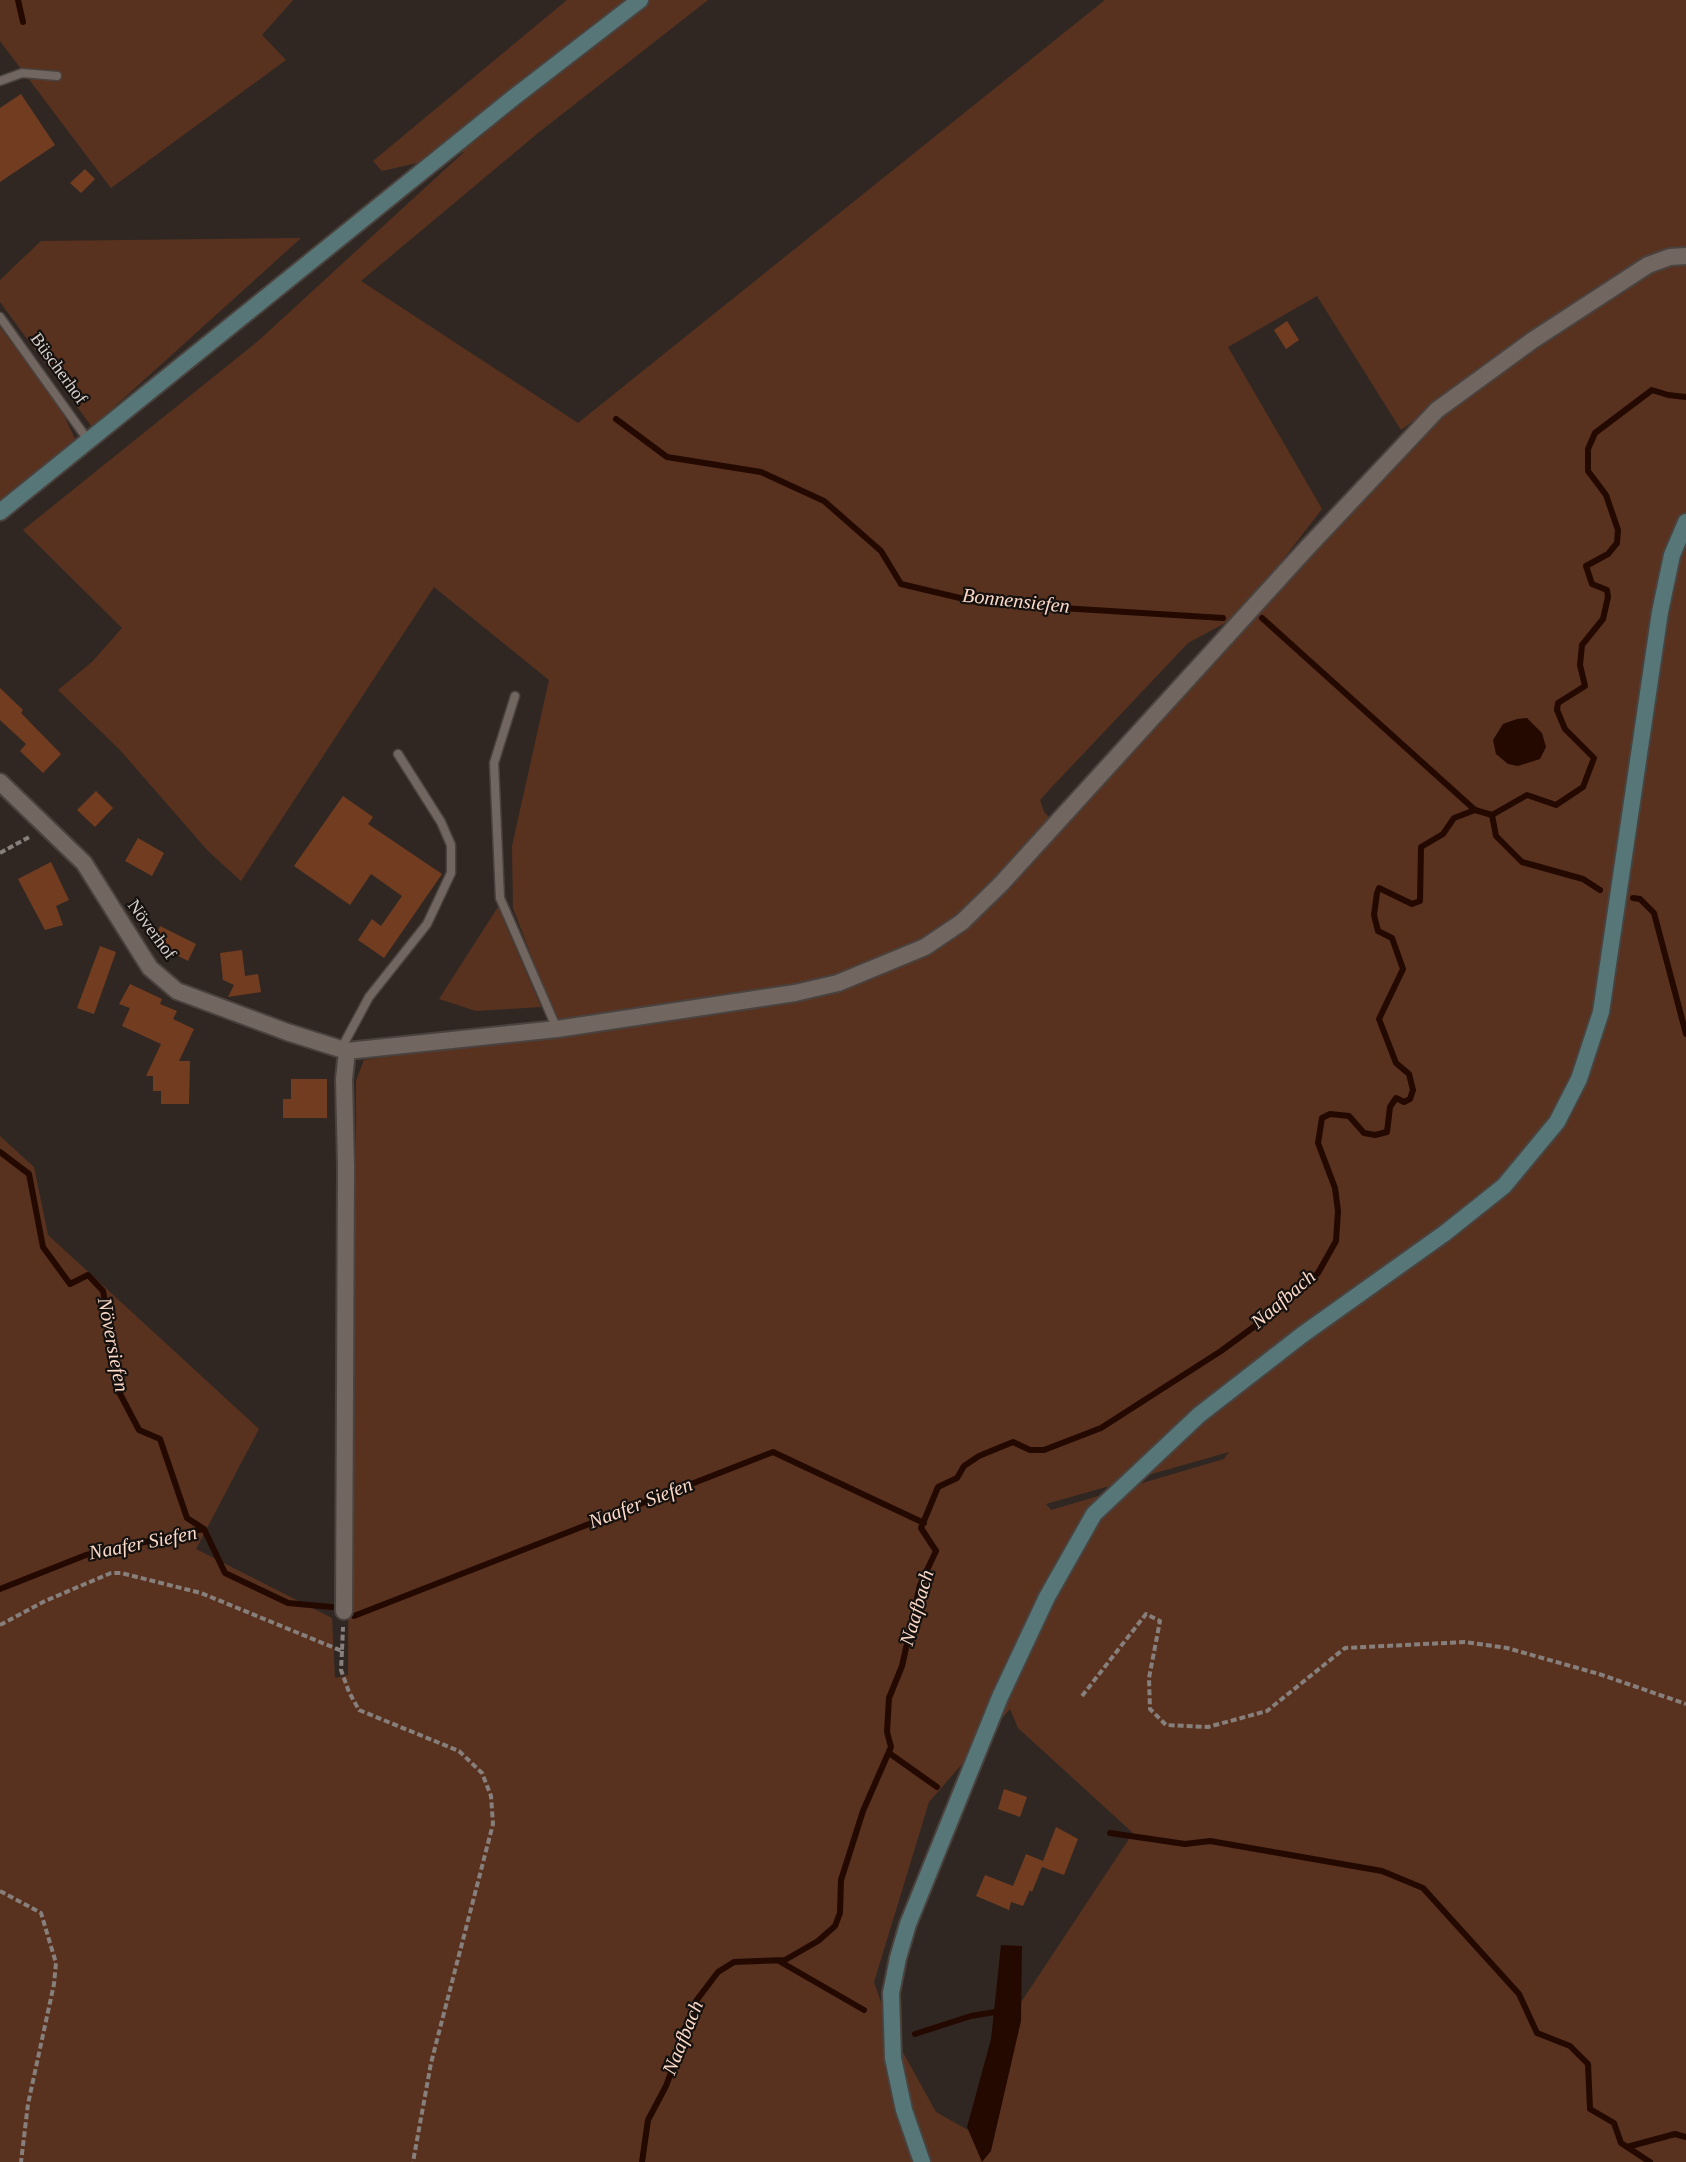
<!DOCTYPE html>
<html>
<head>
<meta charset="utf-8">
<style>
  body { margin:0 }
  canvas { display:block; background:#312722 }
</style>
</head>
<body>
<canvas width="1686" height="2162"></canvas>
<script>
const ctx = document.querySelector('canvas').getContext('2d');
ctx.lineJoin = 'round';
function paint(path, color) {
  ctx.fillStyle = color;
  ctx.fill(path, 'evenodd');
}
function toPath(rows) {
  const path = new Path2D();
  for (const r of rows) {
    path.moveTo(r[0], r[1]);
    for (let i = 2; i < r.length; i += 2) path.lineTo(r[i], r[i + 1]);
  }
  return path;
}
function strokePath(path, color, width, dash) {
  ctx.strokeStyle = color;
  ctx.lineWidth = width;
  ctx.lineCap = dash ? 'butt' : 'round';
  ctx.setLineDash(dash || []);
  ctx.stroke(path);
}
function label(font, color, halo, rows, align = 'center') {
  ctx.font = font + ' Georgia,serif';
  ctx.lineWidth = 4.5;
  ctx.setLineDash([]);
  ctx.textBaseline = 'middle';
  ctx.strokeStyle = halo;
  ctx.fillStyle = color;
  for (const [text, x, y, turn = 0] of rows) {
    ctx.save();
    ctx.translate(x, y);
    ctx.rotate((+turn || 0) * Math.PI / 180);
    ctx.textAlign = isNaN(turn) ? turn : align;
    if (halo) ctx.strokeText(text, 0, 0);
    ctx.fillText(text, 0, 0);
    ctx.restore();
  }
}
paint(toPath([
  [0,0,293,0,262,35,286,60,111,188,0,41],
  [567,0,708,0,538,133,361,281,578,423,1105,0,1686,0,1686,2162,0,2162,0,1136,34,1167,48,1235,259,1429,196,1549,332,1618,335,1678,348,1675,350,1333,356,1192,356,1081,364,1060,791,1001,938,947,1186,690,1441,415,1621,284,1597,286,1401,430,1317,296,1228,347,1322,509,1240,615,1188,643,1049,790,1040,800,1044,812,1053,821,962,914,920,942,843,975,791,987,557,1024,513,908,512,846,549,680,434,587,241,881,208,851,120,750,58,690,92,662,122,628,23,530,257,342,464,152,382,171,373,161],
  [1229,1452,1224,1459,1051,1510,1046,1504],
  [1010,1709,1018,1728,1133,1833,1008,2022,989,2142,936,2112,890,2029,874,1982,929,1802],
  [301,238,92,427,0,302,0,280,41,241],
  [0,327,61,409,75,439,0,504],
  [498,907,541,1007,476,1011,439,999]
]), '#58321f');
paint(toPath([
  [1527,718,1542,733,1546,747,1540,759,1518,766,1508,764,1496,754,1493,740,1503,724,1517,719],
  [1001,1945,1022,1946,1021,2021,991,2151,982,2162,967,2127,991,2039]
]), '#240900');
strokePath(toPath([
  [18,0,23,22],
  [616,419,667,457,761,472,824,501,881,551,901,584,981,603,1223,618],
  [1262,618,1475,810],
  [1492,815,1496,836,1522,862,1583,879,1600,890],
  [1633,898,1640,899,1654,913,1686,1034],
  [0,1152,29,1174,43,1247,70,1284,88,1275,103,1291,112,1337,118,1390,139,1430,160,1439,187,1518,204,1529],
  [204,1529,225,1573,288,1603,332,1607],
  [0,1589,86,1555,203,1529],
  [354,1616,773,1452,924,1523],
  [889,1753,937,1787],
  [1110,1833,1185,1844,1210,1841,1382,1871,1423,1888,1519,1994,1537,2033,1570,2046,1588,2064,1590,2109,1614,2123,1621,2143,1650,2162],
  [779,1961,864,2010],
  [915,2034,971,2016,1001,2011],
  [1627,2147,1675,2134,1686,2137],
  [642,2162,648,2120,666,2086,679,2051,683,2030,692,2020,696,2001,718,1972,734,1962,785,1960,818,1941,835,1926,840,1913,841,1880,863,1811,891,1747,887,1732,889,1698,902,1666,920,1585,936,1551,921,1528,938,1487,957,1478,964,1466,979,1456,1013,1442,1030,1450,1044,1450,1101,1428,1221,1351,1285,1304,1318,1273,1336,1241,1338,1211,1335,1188,1318,1143,1322,1118,1330,1114,1349,1116,1364,1133,1375,1135,1387,1132,1390,1107,1396,1098,1404,1102,1410,1099,1413,1090,1409,1074,1396,1063,1379,1019,1403,969,1392,938,1378,931,1374,915,1377,893,1379,888,1412,904,1420,901,1421,847,1443,834,1454,818,1475,810,1492,815,1527,795,1556,805,1583,787,1594,758,1565,729,1557,710,1558,703,1585,686,1580,665,1582,645,1603,619,1608,597,1607,590,1592,584,1586,566,1608,554,1617,543,1618,530,1606,495,1588,471,1588,449,1595,433,1652,390,1668,395,1686,397]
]), '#240900', 6);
paint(toPath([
  [21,94,55,145,0,182,0,108],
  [85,169,95,179,81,193,70,183],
  [1287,321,1299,340,1286,349,1274,330],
  [0,688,23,710,21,713,61,754,43,773,20,751,26,744,0,720],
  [96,791,113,808,95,827,77,810],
  [343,796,373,817,368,824,442,874,384,958,358,940,372,919,381,926,402,896,371,874,350,905,294,866],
  [138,838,164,853,152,876,125,861],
  [51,862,69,900,56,906,63,925,45,930,18,879],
  [160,926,196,944,188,961,152,942],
  [100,946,116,952,94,1014,77,1008],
  [242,950,245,976,258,974,261,992,228,997,234,985,223,980,220,953],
  [130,984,162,999,160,1004,177,1011,173,1019,194,1029,179,1061,190,1061,189,1104,161,1104,161,1091,153,1091,153,1076,146,1076,161,1044,122,1026,130,1008,119,1004],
  [291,1079,327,1079,327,1118,283,1118,283,1099,291,1099],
  [1004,1789,1027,1797,1020,1817,998,1809],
  [1056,1827,1078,1839,1064,1875,1042,1867,1032,1892,1030,1890,1023,1906,1011,1902,1009,1910,976,1896,985,1875,1013,1886,1026,1854,1043,1861]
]), '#713c20');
const service = toPath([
  [0,81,22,73,57,76],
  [0,317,88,440],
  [515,696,494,763,500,898,557,1029],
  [341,1049,369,997,427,924,451,873,451,845,441,822,398,754]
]);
const minor = toPath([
  [0,782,84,863,150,968,177,991,287,1032,347,1051,557,1029,795,993,838,983,925,947,962,922,1001,884,1307,548,1437,410,1533,340,1648,265,1670,257,1686,256],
  [344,1611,346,1166,344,1079,347,1051]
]);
const secondary = toPath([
  [0,512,513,98,640,0],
  [922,2162,904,2110,893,2058,891,1993,898,1958,908,1924,1000,1697,1047,1597,1094,1514,1199,1415,1302,1335,1445,1233,1504,1186,1557,1122,1579,1079,1601,1012,1660,612,1672,555,1686,522]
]);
strokePath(service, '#4a423e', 11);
strokePath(minor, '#4a423e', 20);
strokePath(secondary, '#4a423e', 20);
strokePath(toPath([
  [0,853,31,836],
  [0,1625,45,1601,111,1573,121,1573,201,1593,342,1651,343,1627],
  [342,1651,341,1670,349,1692,359,1710,459,1751,482,1773,491,1796,493,1824,431,2063,413,2162],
  [1082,1696,1146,1614,1160,1621,1149,1678,1150,1709,1166,1725,1208,1727,1267,1711,1345,1648,1465,1642,1507,1648,1599,1674,1686,1704],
  [0,1891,41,1913,56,1963,54,1984,28,2104,21,2162]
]), '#877f7b', 4, [6, 3]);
strokePath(service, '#716660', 8);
strokePath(minor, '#716660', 16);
strokePath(secondary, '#567677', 16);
label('18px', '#d7d1ce', '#15110f', [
  ["Büscherhof",58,369,54],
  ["Növerhof",151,930,54]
]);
label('italic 20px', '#fdd9c8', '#15110f', [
  ["Bonnensiefen",1016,602,6],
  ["Naafbach",1284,1300,-41],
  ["Növersiefen",112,1345,79],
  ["Naafer Siefen",641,1504,-21],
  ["Naafer Siefen",143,1544,-11],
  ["Naafbach",918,1608,-74],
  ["Naafbach",684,2038,-68]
]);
</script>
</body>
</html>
